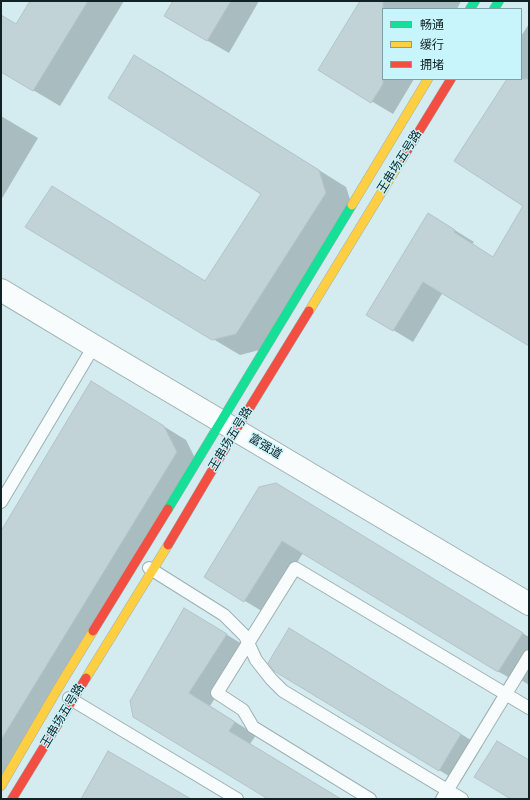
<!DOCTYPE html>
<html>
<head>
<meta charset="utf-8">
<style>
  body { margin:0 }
  #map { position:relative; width:530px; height:800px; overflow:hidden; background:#d4ecef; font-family:Poppins,"Noto Sans SC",sans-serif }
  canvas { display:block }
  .frame { position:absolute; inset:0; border:2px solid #112224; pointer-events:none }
  .legend { position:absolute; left:382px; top:8px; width:140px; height:72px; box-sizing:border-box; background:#c8f4fb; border:1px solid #7fa0a5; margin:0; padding:5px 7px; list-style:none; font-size:12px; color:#112224 }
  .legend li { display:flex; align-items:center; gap:8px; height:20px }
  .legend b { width:20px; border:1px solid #7fa0a5 }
</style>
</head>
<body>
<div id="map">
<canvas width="530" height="800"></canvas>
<div class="frame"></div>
<ul class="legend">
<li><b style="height:5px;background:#16e098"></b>畅通</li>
<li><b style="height:5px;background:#ffcf43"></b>缓行</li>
<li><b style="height:5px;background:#f24e42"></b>拥堵</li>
</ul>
</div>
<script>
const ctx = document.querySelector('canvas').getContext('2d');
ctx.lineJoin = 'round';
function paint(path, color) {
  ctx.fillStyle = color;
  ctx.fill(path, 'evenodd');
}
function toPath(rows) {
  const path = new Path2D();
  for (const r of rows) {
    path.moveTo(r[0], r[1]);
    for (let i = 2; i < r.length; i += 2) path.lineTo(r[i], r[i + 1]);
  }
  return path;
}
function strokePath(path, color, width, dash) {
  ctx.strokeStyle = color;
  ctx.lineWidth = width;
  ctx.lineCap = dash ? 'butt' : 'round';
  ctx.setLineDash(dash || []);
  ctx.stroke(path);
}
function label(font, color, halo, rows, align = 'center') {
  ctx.font = font + ' Poppins,"Noto Sans SC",sans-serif';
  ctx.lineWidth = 3;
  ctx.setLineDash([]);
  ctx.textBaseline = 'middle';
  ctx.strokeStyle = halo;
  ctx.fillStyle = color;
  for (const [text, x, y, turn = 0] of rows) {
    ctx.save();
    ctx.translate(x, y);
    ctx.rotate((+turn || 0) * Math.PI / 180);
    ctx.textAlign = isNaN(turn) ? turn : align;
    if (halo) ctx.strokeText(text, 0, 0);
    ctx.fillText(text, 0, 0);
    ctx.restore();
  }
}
paint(toPath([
  [31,1,124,1,60,106,1,71,1,15,16,25],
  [174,1,259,1,229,53,165,16],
  [361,1,461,1,457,9,383,9,383,79,414,79,393,114,319,70],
  [529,24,529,345,443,292,413,342,367,314,448,226,474,242,472,244,494,258,524,206,508,79,521,79,521,36],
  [134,56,161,71,346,187,353,209,263,349,240,355,213,339,52,187,79,203,206,282,262,193],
  [1,116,38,138,1,200],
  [92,382,186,440,198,464,1,787,1,533],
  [276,484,529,637,529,685,521,680,519,683,499,672,303,553,265,613,205,577],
  [206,622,247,647,210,706,256,735,250,744,340,799,270,799,134,716],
  [311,641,482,747,460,783,439,770]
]), '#0003');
const building = toPath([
  [30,1,88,1,33,91,1,72,1,15,16,24,30,1],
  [173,1,231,1,207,41,164,16,173,1],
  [360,1,383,1,383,84,371,103,318,70,360,1],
  [134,55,319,170,326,193,236,334,212,340,25,227,52,186,205,281,261,194,108,98,134,55],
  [507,79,529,79,529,346,423,282,393,331,366,315,428,213,455,230,454,232,493,257,523,206,454,161,507,79],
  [91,381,164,426,177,452,1,740,1,531,91,381],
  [276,483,523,633,498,672,282,541,244,602,204,577,259,487,276,483],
  [184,608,227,634,189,693,235,722,229,731,341,799,268,799,133,717,130,701,184,608],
  [289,628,461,734,439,771,274,671,268,663,289,628],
  [497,741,529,760,529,799,511,799,474,777,497,741],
  [108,751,191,799,81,799,108,751]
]);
paint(building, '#c2d3d8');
strokePath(building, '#b2c3c8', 1);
const lane = toPath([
  [1,502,94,346],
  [149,568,224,615,245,636,256,660,271,679,283,691,462,799],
  [69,698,237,799],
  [370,799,253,727,243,710,217,693,295,568,529,708],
  [442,799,529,656]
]);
const street = toPath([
  [1,290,94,346,529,604]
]);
const fast = toPath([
  [470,9,475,1],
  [494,9,499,1],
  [168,509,352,205]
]);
const slow = toPath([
  [352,205,428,79],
  [309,311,402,159],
  [86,678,168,545],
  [1,786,57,690,93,631]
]);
const jam = toPath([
  [402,159,451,79],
  [168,545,236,430,309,311],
  [93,631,168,509],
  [12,799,86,678]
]);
strokePath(lane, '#9db0b2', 14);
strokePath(street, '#9db0b2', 24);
strokePath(fast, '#9db0b2', 10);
strokePath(slow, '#9db0b2', 10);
strokePath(jam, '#9db0b2', 10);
strokePath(lane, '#f9fcfd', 12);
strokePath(street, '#f9fcfd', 22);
strokePath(fast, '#16e098', 9);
strokePath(slow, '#ffcf43', 9);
strokePath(jam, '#f24e42', 9);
label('12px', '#112224', '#c8f4fb', [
  ["王串场五号路",400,162,-58],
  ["王串场五号路",231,439,-59],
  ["富强道",265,447,31],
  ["王串场五号路",63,716,-59]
]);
</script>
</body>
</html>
